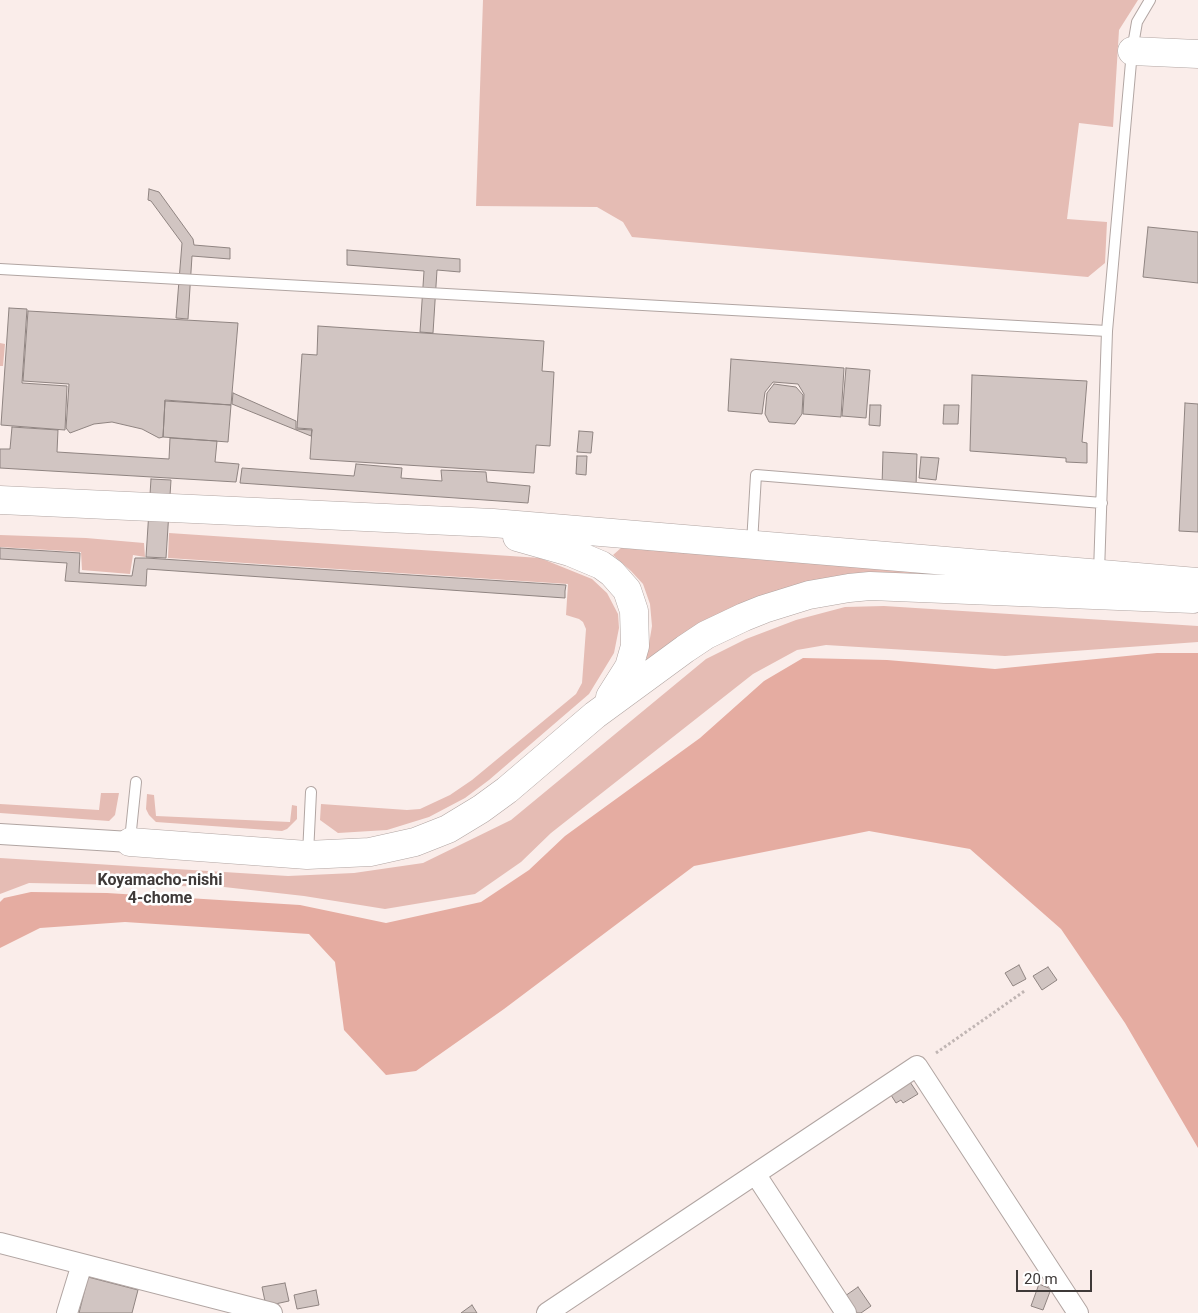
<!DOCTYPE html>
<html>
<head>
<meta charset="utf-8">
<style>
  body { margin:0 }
  #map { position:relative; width:1198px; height:1313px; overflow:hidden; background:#faedea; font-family:Roboto,sans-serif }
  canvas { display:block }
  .scale { position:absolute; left:1016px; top:1270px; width:76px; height:22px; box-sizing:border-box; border:2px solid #3e3938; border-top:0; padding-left:6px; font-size:15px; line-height:18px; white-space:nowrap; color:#3e3938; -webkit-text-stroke:4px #fff; paint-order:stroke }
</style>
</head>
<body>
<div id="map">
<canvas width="1198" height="1313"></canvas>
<div class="scale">20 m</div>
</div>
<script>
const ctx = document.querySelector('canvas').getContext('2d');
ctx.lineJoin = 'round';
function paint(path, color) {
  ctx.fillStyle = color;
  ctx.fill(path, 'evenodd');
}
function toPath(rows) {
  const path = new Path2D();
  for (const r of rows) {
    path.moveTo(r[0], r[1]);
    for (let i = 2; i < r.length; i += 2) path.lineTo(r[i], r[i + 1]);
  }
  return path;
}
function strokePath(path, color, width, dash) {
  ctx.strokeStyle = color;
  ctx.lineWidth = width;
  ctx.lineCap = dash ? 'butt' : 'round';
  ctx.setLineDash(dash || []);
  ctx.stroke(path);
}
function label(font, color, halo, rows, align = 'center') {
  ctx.font = font + ' Roboto,sans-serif';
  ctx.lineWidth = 5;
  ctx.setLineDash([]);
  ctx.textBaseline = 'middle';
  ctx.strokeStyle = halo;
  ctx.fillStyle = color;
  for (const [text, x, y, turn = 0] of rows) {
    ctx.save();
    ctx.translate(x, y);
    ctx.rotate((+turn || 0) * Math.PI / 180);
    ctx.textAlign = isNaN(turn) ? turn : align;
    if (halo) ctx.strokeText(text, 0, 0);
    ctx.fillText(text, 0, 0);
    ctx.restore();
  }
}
paint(toPath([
  [483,0,1138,0,1119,30,1113,127,1079,123,1067,219,1107,222,1105,263,1088,277,632,237,623,222,597,207,476,206],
  [0,343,5,344,3,366,0,366],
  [169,533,540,558,592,579,607,593,618,614,619,628,614,653,589,694,489,780,465,798,429,817,387,830,338,833,320,820,321,804,407,810,420,809,450,795,472,780,576,694,582,683,586,629,583,622,579,619,566,615,568,584,168,558],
  [0,535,86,538,144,543,145,557,133,555,130,574,82,570,81,552,0,547],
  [621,548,1035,578,867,576,650,662,645,657,648,650,652,626,650,604,643,584,631,571,613,555],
  [884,606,1198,626,1198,642,1005,656,826,645,797,650,753,674,551,833,521,862,475,894,385,909,304,896,224,887,29,883,0,894,0,858,288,876,354,873,423,863,511,820,706,659,746,639,796,620,845,607],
  [101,793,119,793,115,815,109,821,0,813,0,804,99,810],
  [147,794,154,795,156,816,290,822,292,805,297,806,297,819,287,829,282,831,156,822,149,815,146,809]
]), '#e5bcb4');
paint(toPath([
  [1157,653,1198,653,1198,1148,1125,1023,1061,929,970,849,869,831,694,866,504,1009,416,1071,386,1075,344,1030,335,962,309,934,125,922,40,928,0,948,0,902,4,898,31,892,107,893,300,905,386,923,481,902,529,870,565,836,700,738,764,681,803,658,887,660,995,669]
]), '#e5aca1');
const building = toPath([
  [149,189,159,192,193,239,194,245,230,248,230,259,192,256,188,319,176,318,182,243,151,201,148,200,149,189],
  [1148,227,1198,232,1198,283,1143,277,1148,227],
  [347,250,460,259,460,272,437,270,433,333,420,332,424,271,347,265,347,250],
  [9,308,27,309,22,383,67,386,65,430,1,425,9,308],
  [28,311,238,323,231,405,165,400,163,437,159,438,142,429,112,422,94,424,70,433,66,428,69,384,23,381,28,311],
  [318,326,544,341,542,371,554,372,550,446,536,445,534,473,310,459,312,429,297,428,302,354,317,355,318,326],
  [731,359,844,368,841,417,803,414,804,394,798,384,773,382,765,392,762,414,728,411,731,359],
  [846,368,870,370,866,418,842,416,846,368],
  [972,375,1087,381,1082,442,1087,443,1087,463,1066,462,1066,458,970,451,972,375],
  [774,384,796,387,803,395,802,414,795,424,769,422,765,414,767,393,774,384],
  [233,393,296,421,296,429,312,430,311,436,232,404,233,393],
  [165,401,231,405,228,442,163,437,165,401],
  [1185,403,1198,404,1198,532,1179,531,1185,403],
  [870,405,881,405,880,426,869,425,870,405],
  [944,405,959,405,958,424,943,424,944,405],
  [12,427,58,430,57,452,169,459,170,438,217,441,215,462,239,464,236,482,0,468,0,449,10,449,12,427],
  [579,431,593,432,591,453,577,452,579,431],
  [883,452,917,454,916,487,882,486,883,452],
  [577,456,587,456,586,475,576,474,577,456],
  [921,457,939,458,936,480,919,478,921,457],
  [356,464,402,468,401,478,442,481,441,470,486,472,487,482,530,486,528,503,240,483,242,468,354,476,356,464],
  [151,479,171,480,166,558,146,557,151,479],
  [0,548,80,553,79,573,132,576,135,558,146,558,566,585,565,591,565,598,147,569,146,586,65,581,67,563,0,559,0,548],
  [1019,965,1026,979,1013,986,1005,973,1019,965],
  [1048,967,1057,980,1042,990,1033,976,1048,967],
  [910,1082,918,1094,903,1103,901,1100,896,1103,891,1095,910,1082],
  [88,1277,138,1290,132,1313,79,1313,88,1277],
  [285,1283,289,1301,266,1306,262,1287,285,1283],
  [1039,1284,1051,1289,1043,1310,1031,1306,1039,1284],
  [858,1287,871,1306,861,1313,857,1313,845,1296,858,1287],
  [316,1290,319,1305,297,1309,294,1295,316,1290],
  [472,1305,477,1313,461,1313,472,1305]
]);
paint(building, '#d1c5c2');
strokePath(building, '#8f8481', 1);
const lane = toPath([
  [0,269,1107,331,1132,51,1137,22,1150,0],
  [752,543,756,475,1102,503],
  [1099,572,1107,331],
  [130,840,136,782],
  [308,854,311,792]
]);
const street = toPath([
  [0,834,130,842],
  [756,1175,846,1313],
  [0,1243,272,1313],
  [67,1313,82,1264],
  [547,1313,917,1066,1078,1313]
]);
const secondary = toPath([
  [1132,51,1198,54],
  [0,500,493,523,1198,582],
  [517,537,570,552,601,565,612,573,627,590,634,611,635,646,629,667,610,697],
  [130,842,307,855,370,852,415,842,448,829,481,809,507,790,595,715,685,649,706,635,744,617,764,609,809,595,849,588,870,586,1193,599]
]);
strokePath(lane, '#b1a5a2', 12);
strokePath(street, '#b1a5a2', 22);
strokePath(secondary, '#b1a5a2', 29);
strokePath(toPath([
  [936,1053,1026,990]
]), '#c0b5b3', 3, [2.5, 2.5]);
strokePath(lane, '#fff', 10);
strokePath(street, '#fff', 20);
strokePath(secondary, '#fff', 28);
label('bold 16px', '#3e3938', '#fff', [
  ["Koyamacho-nishi",160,881],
  ["4-chome",160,899]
]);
</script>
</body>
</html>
